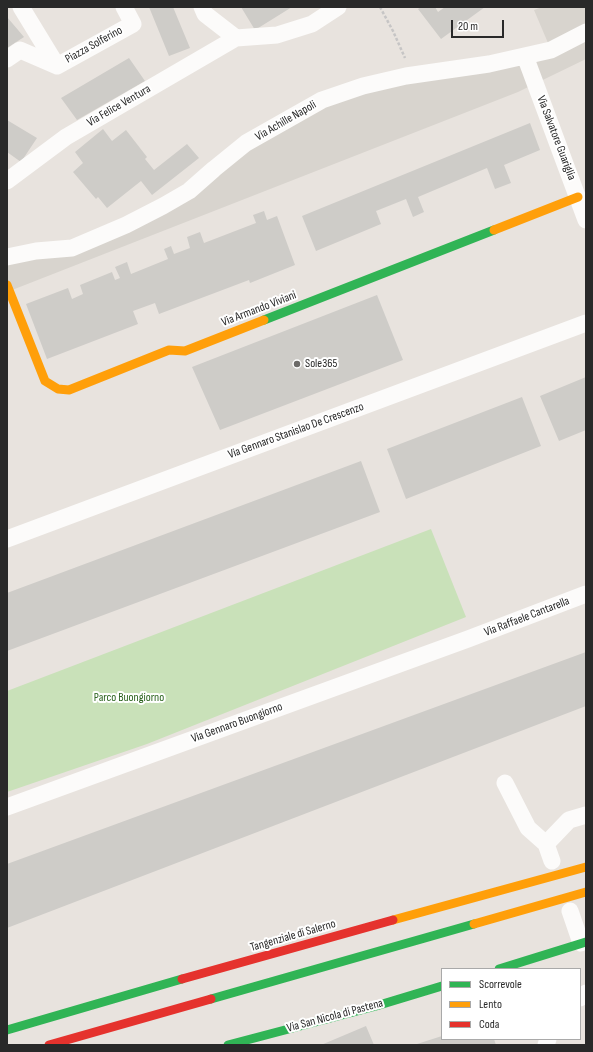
<!DOCTYPE html>
<html>
<head>
<meta charset="utf-8">
<style>
  body { margin:0 }
  #map { position:relative; width:593px; height:1052px; overflow:hidden; background:#e8e3de; font-family:"Sofia Sans Condensed",sans-serif }
  canvas { display:block }
  .frame { position:absolute; inset:0; border:8px solid #292929; pointer-events:none }
  .legend { position:absolute; left:441px; top:968px; width:140px; height:72px; box-sizing:border-box; background:#fff; border:1px solid #a9a9a9; margin:0; padding:5px 7px; list-style:none; font-size:12px; color:#292929 }
  .legend li { display:flex; align-items:center; gap:8px; height:20px }
  .legend b { width:20px; border:1px solid #a9a9a9 }
  .scale { position:absolute; left:451px; top:20px; width:53px; height:18px; box-sizing:border-box; border:2px solid #292929; border-top:0; padding-left:5px; font-size:12px; line-height:14px; white-space:nowrap; color:#292929; -webkit-text-stroke:3px #fff; paint-order:stroke }
</style>
</head>
<body>
<div id="map">
<canvas width="593" height="1052"></canvas>
<div class="frame"></div>
<ul class="legend">
<li><b style="height:5px;background:#30b455"></b>Scorrevole</li>
<li><b style="height:5px;background:#ff9f0a"></b>Lento</li>
<li><b style="height:5px;background:#e5322d"></b>Coda</li>
</ul>
<div class="scale">20 m</div>
</div>
<script>
const ctx = document.querySelector('canvas').getContext('2d');
ctx.lineJoin = 'round';
function paint(path, color) {
  ctx.fillStyle = color;
  ctx.fill(path, 'evenodd');
}
function toPath(rows) {
  const path = new Path2D();
  for (const r of rows) {
    path.moveTo(r[0], r[1]);
    for (let i = 2; i < r.length; i += 2) path.lineTo(r[i], r[i + 1]);
  }
  return path;
}
function strokePath(path, color, width, dash) {
  ctx.strokeStyle = color;
  ctx.lineWidth = width;
  ctx.lineCap = dash ? 'butt' : 'round';
  ctx.setLineDash(dash || []);
  ctx.stroke(path);
}
function label(font, color, halo, rows, align = 'center') {
  ctx.font = font + ' "Sofia Sans Condensed",sans-serif';
  ctx.lineWidth = 4;
  ctx.setLineDash([]);
  ctx.textBaseline = 'middle';
  ctx.strokeStyle = halo;
  ctx.fillStyle = color;
  for (const [text, x, y, turn = 0] of rows) {
    ctx.save();
    ctx.translate(x, y);
    ctx.rotate((+turn || 0) * Math.PI / 180);
    ctx.textAlign = isNaN(turn) ? turn : align;
    if (halo) ctx.strokeText(text, 0, 0);
    ctx.fillText(text, 0, 0);
    ctx.restore();
  }
}
paint(toPath([
  [431,529,466,617,147,744,7,792,7,691]
]), '#c9e1b9');
paint(toPath([
  [542,7,586,7,586,59,518,92,7,292,7,261,82,246,256,143,340,97,551,50,534,10]
]), '#d8d4ce');
paint(toPath([
  [149,7,173,7,190,48,169,56],
  [241,7,292,7,255,30],
  [421,7,435,7,438,12,445,7,485,7,441,39,418,9],
  [7,17,24,37,7,48],
  [129,58,145,81,77,120,61,98],
  [7,120,37,138,21,162,7,152],
  [530,123,540,150,504,165,511,183,495,189,487,168,418,197,424,212,413,217,406,199,376,211,381,224,316,251,302,216],
  [103,129,112,141,126,130,147,157,145,159,154,170,187,144,199,158,152,195,141,181,107,208,98,197,96,199,73,172,83,163,75,152],
  [264,211,267,220,277,216,295,265,250,283,249,280,159,314,155,303,133,311,138,324,47,359,26,304,68,288,72,299,83,294,80,285,112,272,115,280,120,278,115,267,127,262,131,274,168,259,164,249,171,246,174,254,190,248,187,237,200,232,204,243,256,223,253,215],
  [377,295,403,360,220,430,192,367],
  [586,377,586,430,559,441,540,396],
  [522,397,541,446,406,499,387,449],
  [361,461,380,512,7,651,7,593],
  [586,652,586,706,7,928,7,864],
  [366,1026,374,1045,321,1045],
  [442,1036,442,1039,494,1039,496,1045,417,1045,417,1044]
]), '#ceccc8');
strokePath(toPath([
  [380,7,393,31,405,58]
]), '#c6c5c5', 2.5, [3, 2]);
strokePath(toPath([
  [21,7,57,66],
  [202,7,205,14,236,38],
  [525,56,586,220],
  [7,59,20,50,57,66],
  [57,66,133,24,124,7],
  [7,181,66,137,236,38,277,35,312,24,338,7],
  [7,257,36,251,72,248,126,225,163,206,189,191,214,169,246,143,322,100,363,86,406,76,489,64,551,50,586,32],
  [7,539,586,323],
  [505,783,528,828,546,844,552,861],
  [7,807,468,639,586,594],
  [546,844,569,820,586,815],
  [570,911,581,943],
  [580,998,586,993],
  [546,1045,548,1039]
]), '#fcfbfa', 17);
strokePath(toPath([
  [264,320,494,230],
  [499,969,586,942],
  [211,999,474,924],
  [7,1030,182,979],
  [228,1045,376,1006,442,986]
]), '#30b455', 9);
strokePath(toPath([
  [494,230,578,197],
  [7,285,45,381,58,389,69,390,169,350,185,351,264,320],
  [393,920,586,867],
  [474,924,586,892]
]), '#ff9f0a', 9);
strokePath(toPath([
  [182,979,393,920],
  [49,1045,211,999]
]), '#e5322d', 9);
for (const [x, y, r, color] of [
  [297,364,4,"#6c6a68"]
]) {
  const dot = new Path2D();
  dot.arc(x, y, r, 0, 2 * Math.PI);
  ctx.fillStyle = color;
  ctx.fill(dot);
  strokePath(dot, '#fff', 1.5);
}
label('12px', '#292929', '#fff', [
  ["Piazza Solferino",94,45,-29],
  ["Via Felice Ventura",119,106,-30],
  ["Via Achille Napoli",286,121,-30],
  ["Via Salvatore Guariglia",556,138,69],
  ["Via Armando Viviani",259,309,-21],
  ["Via Gennaro Stanislao De Crescenzo",296,431,-20],
  ["Via Raffaele Cantarella",527,617,-21],
  ["Via Gennaro Buongiorno",237,723,-20],
  ["Tangenziale di Salerno",293,936,-16],
  ["Via San Nicola di Pastena",335,1016,-15]
]);
label('12px', '#292929', '#fff', [
  ["Sole365",305,364]
], 'left');
label('12px', '#2a621d', '#fff', [
  ["Parco Buongiorno",129,698]
]);
</script>
</body>
</html>
